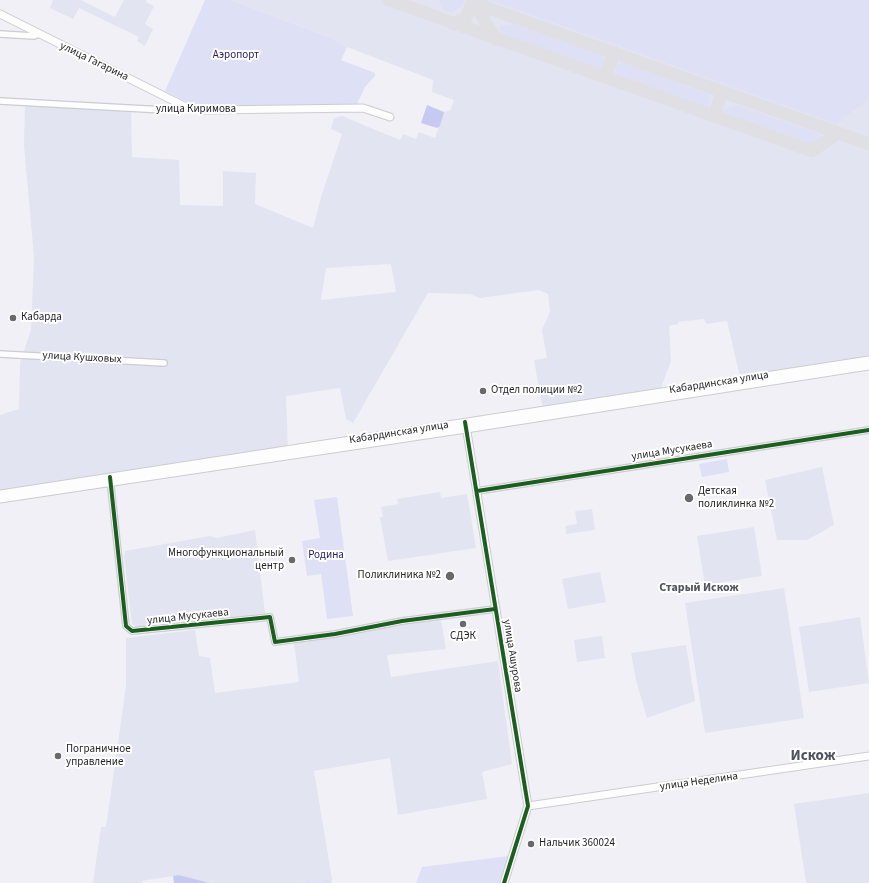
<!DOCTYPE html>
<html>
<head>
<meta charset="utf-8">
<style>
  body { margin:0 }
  canvas { display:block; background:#f0f0f6 }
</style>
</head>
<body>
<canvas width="869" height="883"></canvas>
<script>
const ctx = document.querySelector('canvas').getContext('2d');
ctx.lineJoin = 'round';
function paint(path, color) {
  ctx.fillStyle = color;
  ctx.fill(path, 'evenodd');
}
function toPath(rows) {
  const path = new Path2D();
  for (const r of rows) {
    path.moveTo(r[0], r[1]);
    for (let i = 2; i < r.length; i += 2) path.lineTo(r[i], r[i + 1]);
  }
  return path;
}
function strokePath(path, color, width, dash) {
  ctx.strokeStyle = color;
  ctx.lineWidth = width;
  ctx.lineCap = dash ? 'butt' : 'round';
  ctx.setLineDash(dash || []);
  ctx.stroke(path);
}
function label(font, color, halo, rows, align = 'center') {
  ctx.font = font + ' "Source Sans 3",sans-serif';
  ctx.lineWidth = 4;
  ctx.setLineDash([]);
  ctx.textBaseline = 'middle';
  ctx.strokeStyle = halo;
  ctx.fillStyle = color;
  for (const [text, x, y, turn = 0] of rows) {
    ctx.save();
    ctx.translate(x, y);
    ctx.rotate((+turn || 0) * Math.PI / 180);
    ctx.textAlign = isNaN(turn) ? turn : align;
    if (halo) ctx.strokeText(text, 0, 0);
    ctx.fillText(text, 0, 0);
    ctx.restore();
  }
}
paint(toPath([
  [53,0,81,0,115,17,124,0,147,0,146,2,154,6,145,24,153,29,145,46,137,41,139,37,79,8,73,19,50,8],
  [231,0,869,0,869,360,543,410,534,360,547,358,542,330,550,312,548,294,539,290,480,298,470,294,428,293,353,423,346,419,340,388,286,396,288,450,0,494,0,415,19,409,20,363,31,330,34,257,24,146,25,102,131,108,132,157,179,160,180,205,223,206,223,171,256,173,255,204,313,228,321,197,342,134,331,129,334,118,342,116,400,140,403,134,416,139,419,132,435,138,444,112,450,110,454,100,432,92,433,80,347,47,331,38],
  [391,264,396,292,321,300,326,268],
  [704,319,706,324,727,321,740,377,661,388,671,361,669,326,678,324,678,322],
  [822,467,834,525,807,540,777,540,765,480],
  [440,492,441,498,467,494,476,548,388,561,380,517,383,517,381,507,398,504,397,499],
  [592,509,595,530,566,534,565,526,577,524,575,511],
  [754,527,762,576,705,585,697,536],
  [255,530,265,613,139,628,132,624,124,557,125,551,210,536,217,538],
  [600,572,606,602,568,609,562,579],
  [784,588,804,718,705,733,685,603],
  [860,617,869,683,809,692,799,627],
  [441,620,446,649,387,655,391,677,498,661,512,764,482,772,487,799,398,815,390,758,314,771,332,879,300,883,210,883,179,875,142,881,142,883,93,883,101,827,106,827,126,686,126,638,195,630,199,656,210,658,215,693,299,682,294,643,382,627],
  [602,636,605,658,577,662,574,640],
  [686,645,695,701,647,718,636,680,631,653],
  [869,793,869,883,806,883,794,804]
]), '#e3e4f1');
paint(toPath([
  [205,0,231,0,331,38,347,47,341,60,375,73,375,76,365,87,357,104,201,107,191,104,165,91],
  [439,0,465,0,461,7,451,13,444,11],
  [490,0,869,0,869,99,836,124],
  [513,24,603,55,606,62,601,69,503,35,499,29,499,26,503,25],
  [621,62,708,94,711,100,708,108,615,75,616,67],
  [737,105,817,133,820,134,820,137,818,141,811,145,721,113,724,109],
  [727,459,729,472,702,477,699,464],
  [337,497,353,616,327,619,321,574,307,576,302,541,320,538,314,500],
  [509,856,500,883,416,883,422,867],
  [332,879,331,883,299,883]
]), '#dee1f6');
paint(toPath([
  [427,105,444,112,440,126,437,128,421,123],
  [179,875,210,883,174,883,173,876]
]), '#c6caf0');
strokePath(toPath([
  [389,0,812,151,838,133],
  [474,0,488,8,869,144],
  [474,0,488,27,497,40],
  [453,24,466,18,473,0],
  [606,77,614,52],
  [714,116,722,91]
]), '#e0e0e4', 13);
const street = toPath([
  [0,34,34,36,39,34],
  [0,101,164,110,188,108],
  [0,354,164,363],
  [110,478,126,626,132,631,270,617,275,642,335,634,402,621,495,609],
  [477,491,869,430]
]);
const secondary = toPath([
  [0,14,188,108,206,110,363,108,390,117],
  [466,426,528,806,504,883],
  [0,494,869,360],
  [0,499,466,429,869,366],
  [528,806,869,756]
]);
strokePath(street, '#ccccd1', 8);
strokePath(secondary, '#ccccd1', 9);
strokePath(street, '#fdfdfe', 5.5);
strokePath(secondary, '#fdfdfe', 7);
strokePath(toPath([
  [465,422,528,806,504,883],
  [110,477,126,626,132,631,270,617,275,642,335,634,402,621,495,609],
  [477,491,869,430]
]), '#1b5e20', 4);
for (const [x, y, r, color] of [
  [13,318,4,"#68686d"],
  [483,391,4,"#68686d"],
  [689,498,5,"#68686d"],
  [292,560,4,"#68686d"],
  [450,576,5,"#68686d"],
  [463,624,4,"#68686d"],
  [58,756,4,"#68686d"],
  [531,844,4,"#68686d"]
]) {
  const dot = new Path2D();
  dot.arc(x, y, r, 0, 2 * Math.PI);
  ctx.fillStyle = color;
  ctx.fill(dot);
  strokePath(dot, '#fff', 1.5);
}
label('11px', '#221b64', '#fff', [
  ["Аэропорт",236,56],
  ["Родина",326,556]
]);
label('11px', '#1e1e23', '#fff', [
  ["улица Гагарина",94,62,26],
  ["улица Киримова",196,110],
  ["улица Кушховых",82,358,3],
  ["Кабардинская улица",719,383,-9],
  ["Кабардинская улица",399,433,-9],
  ["улица Мусукаева",672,451,-9],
  ["улица Мусукаева",188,617,-6],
  ["улица Ашурова",512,656,81],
  ["улица Неделина",699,782,-8]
]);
label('11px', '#1e1e23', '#fff', [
  ["Кабарда",21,318],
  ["Отдел полиции №2",491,391],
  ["Детская",698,492],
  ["поликлинка №2",698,505],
  ["Многофункциональный",284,554,"right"],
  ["центр",284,567,"right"],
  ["Поликлиника №2",441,576,"right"],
  ["СДЭК",463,637,"center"],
  ["Пограничное",66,750],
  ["управление",66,763],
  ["Нальчик 360024",539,844]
], 'left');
label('bold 12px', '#51525d', '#fff', [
  ["Старый Искож",699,588]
]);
label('bold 15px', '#51525d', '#fff', [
  ["Искож",813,757]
]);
</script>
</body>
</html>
